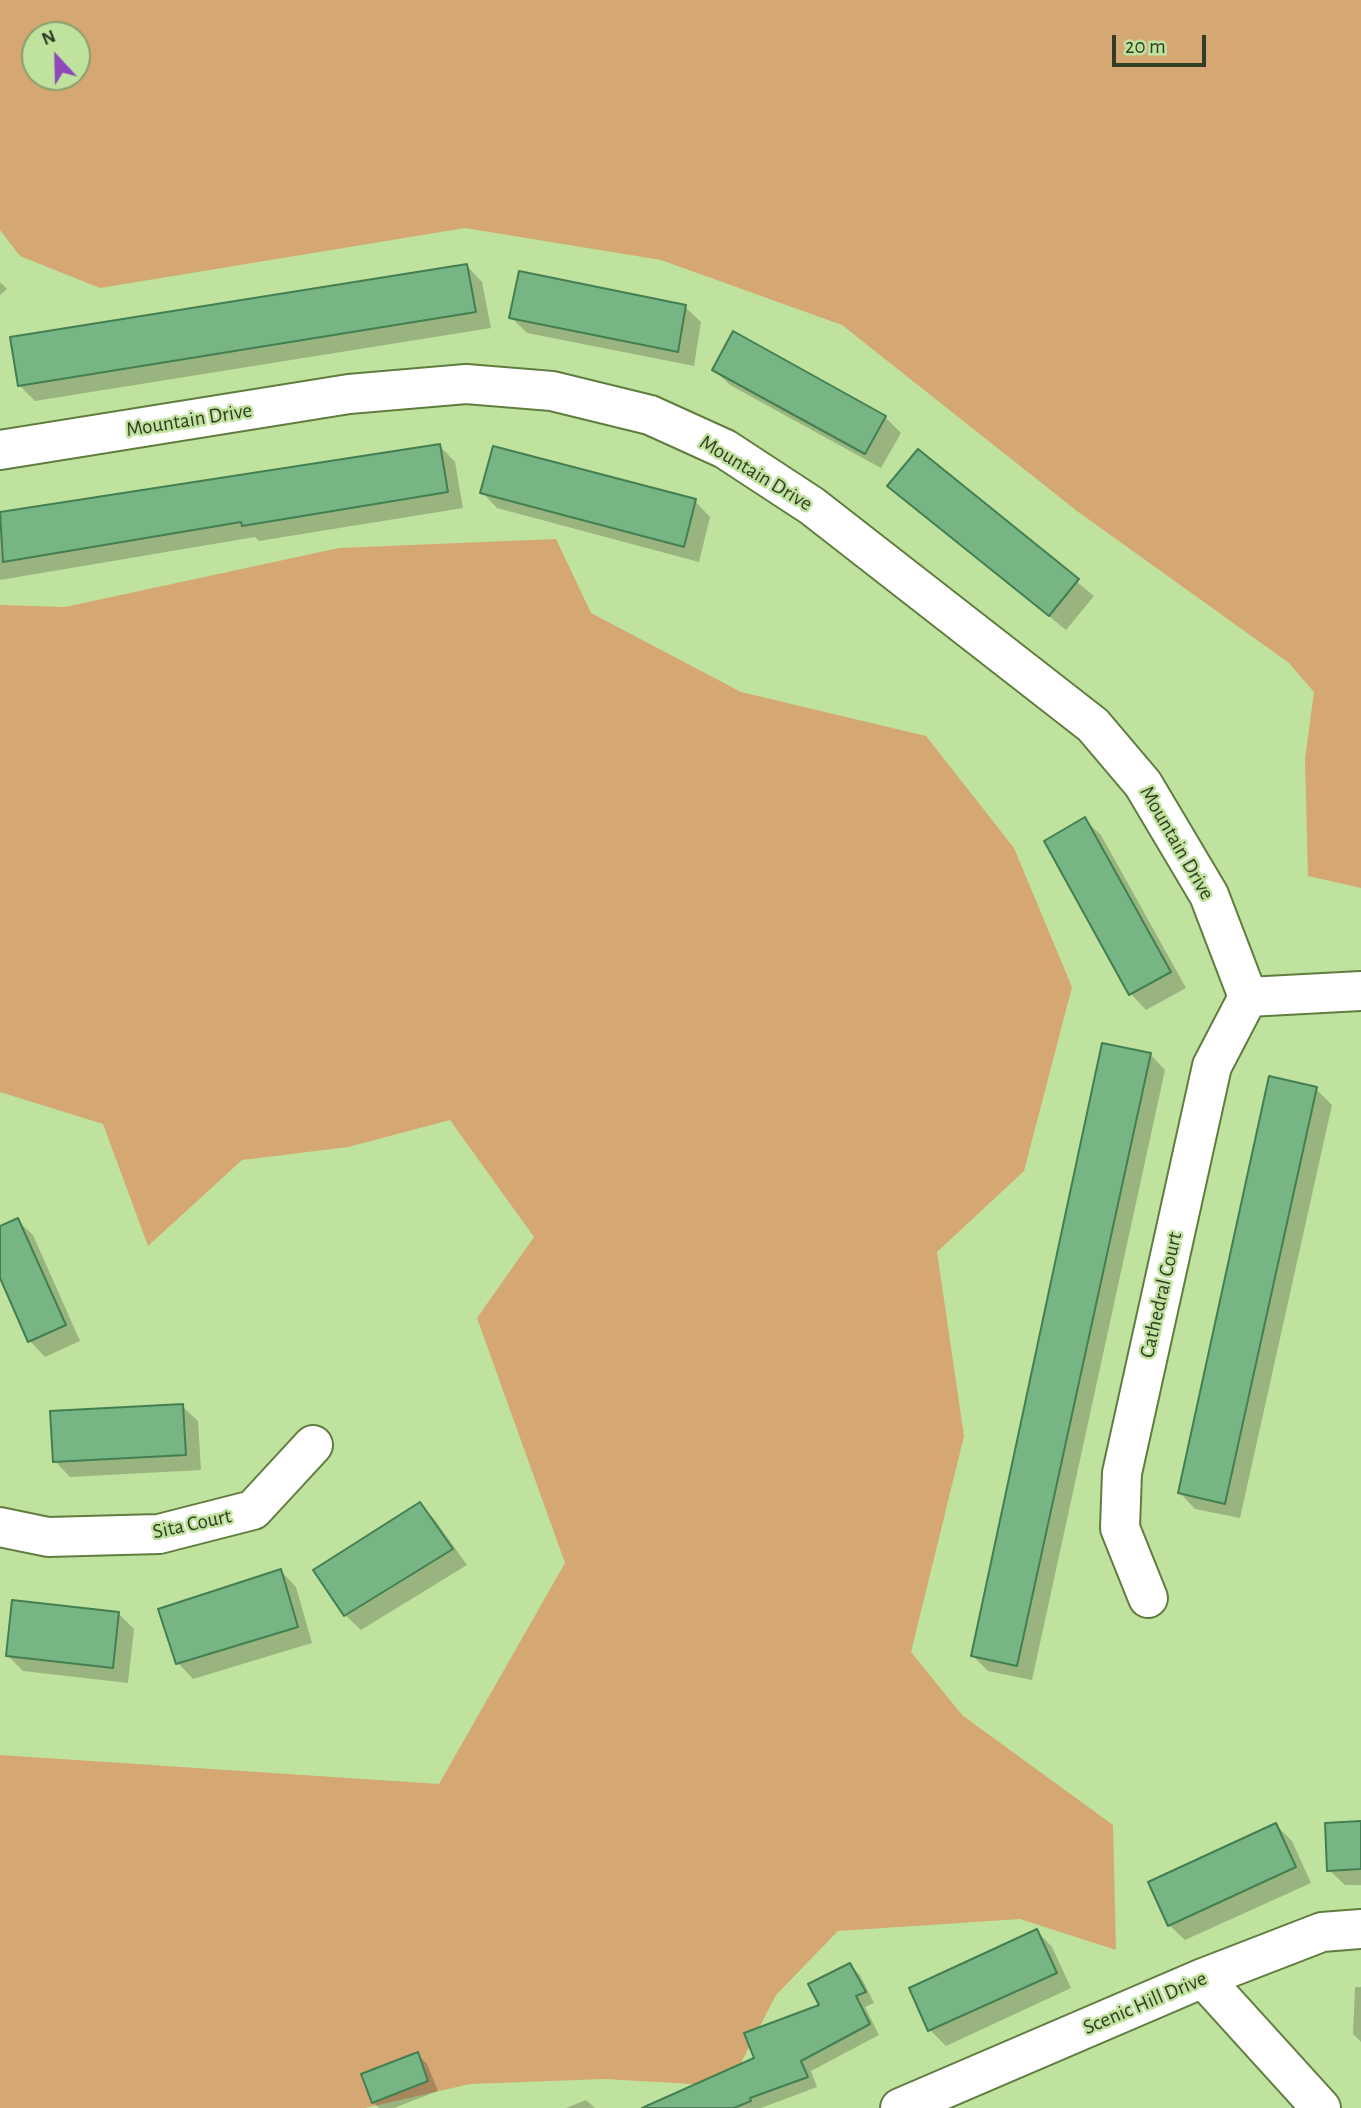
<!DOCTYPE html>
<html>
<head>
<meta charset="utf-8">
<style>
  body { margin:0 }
  #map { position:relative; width:1361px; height:2108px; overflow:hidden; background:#c0e29f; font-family:"Alegreya Sans",sans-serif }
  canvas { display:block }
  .north { position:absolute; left:21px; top:21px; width:70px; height:70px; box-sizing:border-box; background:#c0e29f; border:2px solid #87a06d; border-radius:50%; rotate:338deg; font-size:19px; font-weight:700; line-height:28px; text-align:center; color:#313e23 }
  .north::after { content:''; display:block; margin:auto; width:24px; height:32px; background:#8f48bb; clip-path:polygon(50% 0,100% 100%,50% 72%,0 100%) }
  .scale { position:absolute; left:1112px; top:35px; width:94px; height:32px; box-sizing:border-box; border:4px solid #313e23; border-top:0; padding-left:9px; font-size:21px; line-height:24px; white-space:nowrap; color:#313e23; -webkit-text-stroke:5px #c0e29f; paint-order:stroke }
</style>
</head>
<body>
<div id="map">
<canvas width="1361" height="2108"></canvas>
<div class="north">N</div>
<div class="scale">20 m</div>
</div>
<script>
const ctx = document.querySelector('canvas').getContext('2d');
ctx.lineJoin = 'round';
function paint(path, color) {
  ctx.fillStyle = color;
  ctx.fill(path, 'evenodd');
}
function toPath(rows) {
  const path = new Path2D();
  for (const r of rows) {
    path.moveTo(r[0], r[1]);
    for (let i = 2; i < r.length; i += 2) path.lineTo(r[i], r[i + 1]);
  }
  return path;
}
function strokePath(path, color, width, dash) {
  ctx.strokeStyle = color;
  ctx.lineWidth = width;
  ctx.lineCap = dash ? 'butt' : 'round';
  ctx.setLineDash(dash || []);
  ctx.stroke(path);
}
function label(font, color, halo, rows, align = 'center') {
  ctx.font = font + ' "Alegreya Sans",sans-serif';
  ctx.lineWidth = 5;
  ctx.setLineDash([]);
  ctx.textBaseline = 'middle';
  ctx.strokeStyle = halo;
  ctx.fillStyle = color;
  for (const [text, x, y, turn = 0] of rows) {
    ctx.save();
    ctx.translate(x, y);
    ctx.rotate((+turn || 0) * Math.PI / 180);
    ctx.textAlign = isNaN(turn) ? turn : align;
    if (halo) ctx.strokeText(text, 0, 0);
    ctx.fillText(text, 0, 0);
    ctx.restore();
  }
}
paint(toPath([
  [0,0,1361,0,1361,888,1308,876,1305,759,1314,692,1289,663,1077,511,842,325,661,260,465,228,100,288,20,256,0,230],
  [35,35,77,35,77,77,35,77],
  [556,539,591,613,741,692,926,736,1014,848,1072,987,1024,1171,937,1252,964,1436,911,1652,962,1715,1113,1825,1116,1950,1020,1919,838,1931,776,1995,729,2086,604,2079,470,2084,365,2108,0,2108,0,1755,439,1784,565,1563,477,1318,534,1237,450,1120,348,1147,242,1160,148,1246,103,1124,0,1092,0,605,65,607,339,548]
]), '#d4a773');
paint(toPath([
  [467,266,482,282,491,328,35,401,19,385],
  [0,282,7,289,0,295],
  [685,307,701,322,694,366,527,333,511,317],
  [714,370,885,417,901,433,881,468,730,385],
  [440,446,455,462,463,508,259,541,255,537,0,580,0,514],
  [918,451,1094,596,1066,630,890,486],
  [482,492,695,501,710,517,699,562,497,508],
  [1085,820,1101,835,1186,988,1146,1010,1131,994],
  [1150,1054,1165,1070,1032,1680,988,1671,973,1656],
  [1316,1089,1332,1105,1240,1518,1195,1509,1180,1493],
  [17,1220,33,1235,80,1341,45,1357,30,1341,0,1274,0,1228],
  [182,1406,198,1421,201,1470,70,1477,55,1461],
  [420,1504,435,1520,467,1565,361,1630,345,1615],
  [281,1571,296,1587,312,1643,193,1679,178,1663],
  [118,1613,134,1629,128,1683,23,1671,8,1656],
  [1361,1823,1361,1885,1345,1885,1329,1870],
  [1276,1825,1292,1841,1311,1883,1185,1940,1169,1925],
  [1037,1931,1052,1947,1071,1988,946,2046,930,2030,911,1989],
  [850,1965,860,1975,874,2003,865,2007,879,2035,811,2071,817,2087,761,2108,686,2108,756,2059,821,2006],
  [1355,1987,1361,1987,1361,2042,1353,2034],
  [417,2054,427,2064,438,2091,394,2108,379,2108,373,2102],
  [586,2100,595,2108,566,2108]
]), '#0003');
const building = toPath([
  [467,264,476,312,18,386,10,337,467,264],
  [519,271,686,305,678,352,509,318,519,271],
  [733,331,886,416,865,454,712,370,733,331],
  [440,444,448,492,242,526,241,522,3,562,0,512,440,444],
  [493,446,696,499,684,547,480,493,493,446],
  [918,449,1079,579,1049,616,887,486,918,449],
  [1085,817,1171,972,1129,995,1044,841,1085,817],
  [1102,1043,1151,1053,1017,1666,971,1656,1102,1043],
  [1269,1076,1317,1087,1225,1504,1178,1493,1269,1076],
  [18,1218,66,1325,28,1342,0,1278,0,1226,18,1218],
  [183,1404,186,1455,53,1462,50,1411,183,1404],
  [420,1502,453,1549,344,1616,313,1570,420,1502],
  [281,1569,298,1627,176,1664,158,1609,281,1569],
  [12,1600,119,1612,113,1668,6,1656,12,1600],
  [1361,1821,1361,1869,1327,1871,1325,1823,1361,1821],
  [1276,1823,1296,1867,1168,1926,1148,1882,1276,1823],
  [1037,1929,1057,1973,928,2031,909,1988,1037,1929],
  [850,1963,866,1992,856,1996,870,2024,801,2061,808,2077,750,2098,751,2101,734,2108,642,2108,754,2058,744,2033,819,2005,808,1984,850,1963],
  [418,2052,428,2081,372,2103,361,2074,418,2052]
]);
paint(building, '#78b584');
strokePath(building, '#437f51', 2);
const minor = toPath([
  [0,450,349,394,466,384,552,391,650,415,725,449,812,506,1093,725,1143,784,1209,895,1248,997],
  [1248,997,1361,991],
  [0,1527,48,1537,159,1534,253,1510,313,1445],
  [1148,1598,1120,1528,1122,1473,1212,1066,1248,997],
  [1203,1978,1321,2108],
  [900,2108,1203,1978,1322,1932,1361,1929]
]);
strokePath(minor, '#607d3f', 42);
strokePath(minor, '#fff', 38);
label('21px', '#313e23', '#c0e29f', [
  ["Mountain Drive",189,420,-9],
  ["Mountain Drive",756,473,31],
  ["Mountain Drive",1177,843,60],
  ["Cathedral Court",1161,1295,-77],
  ["Sita Court",192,1524,-12],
  ["Scenic Hill Drive",1145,2003,-23]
]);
</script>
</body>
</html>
